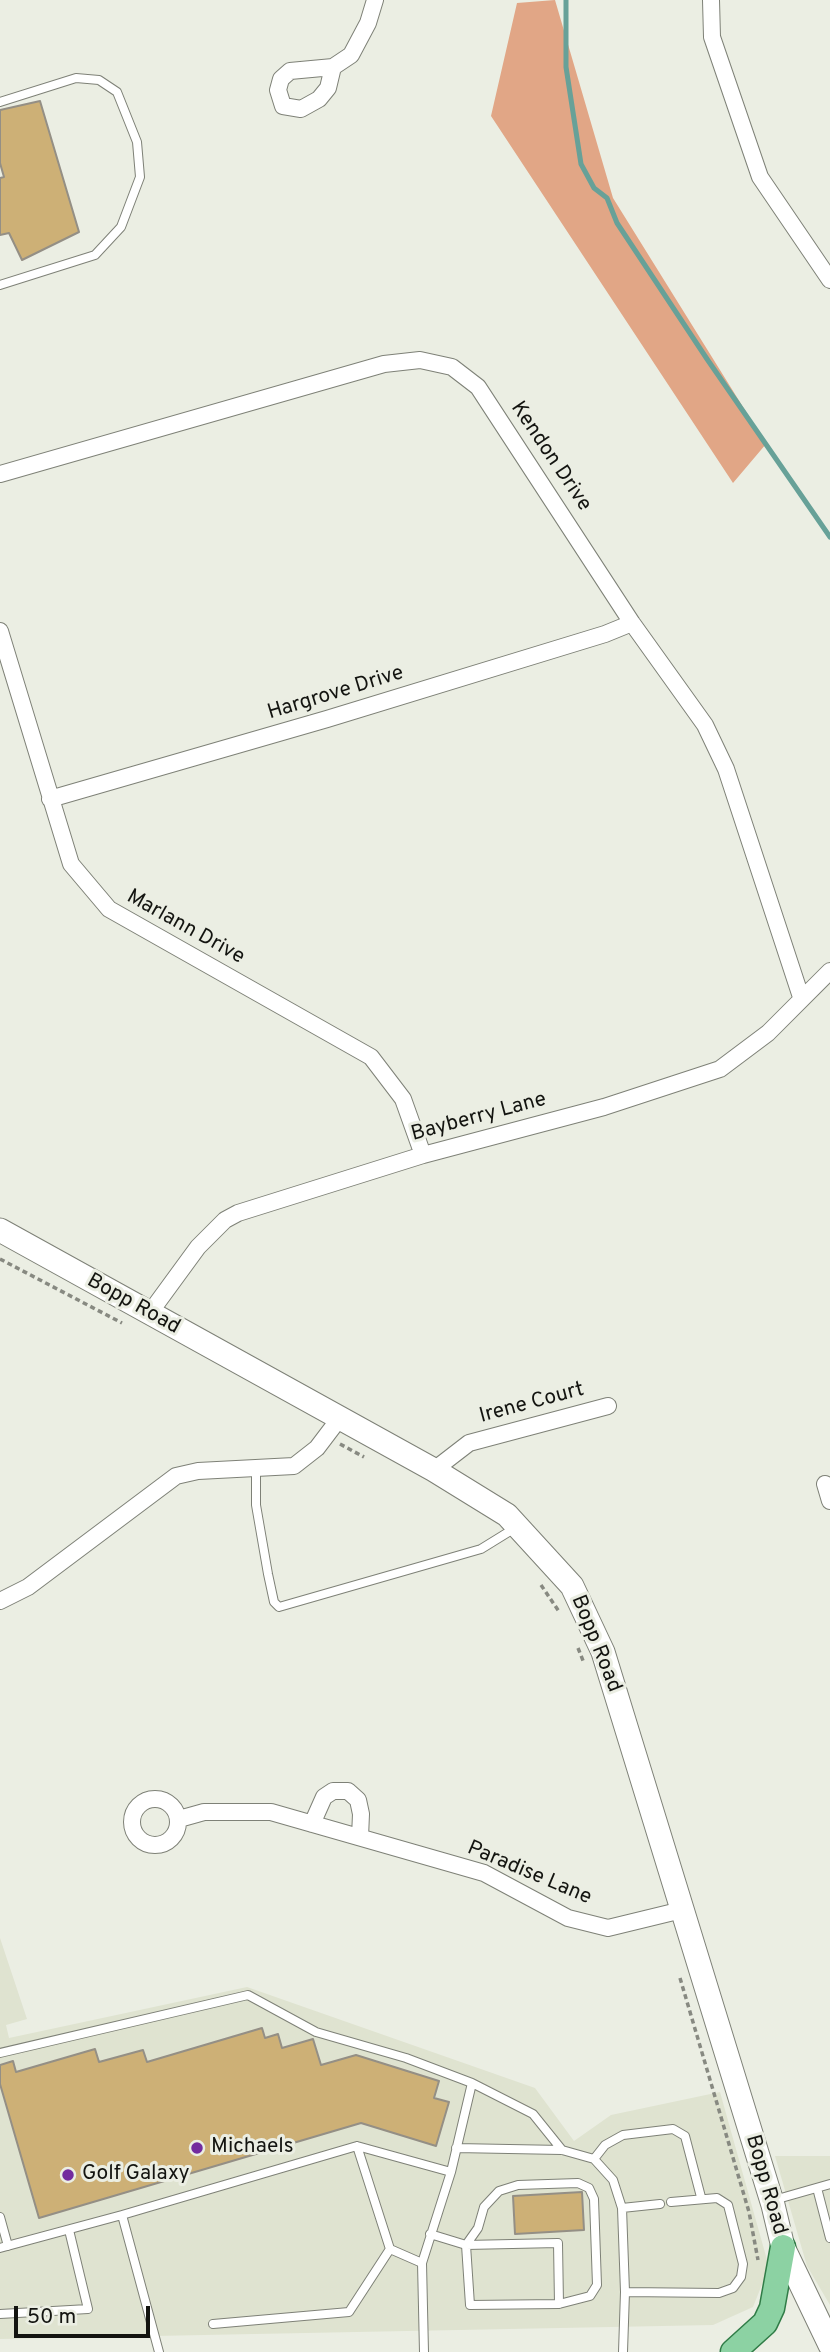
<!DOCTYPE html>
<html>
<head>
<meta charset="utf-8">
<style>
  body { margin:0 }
  #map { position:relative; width:830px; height:2352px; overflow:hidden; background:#ebeee3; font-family:Overpass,sans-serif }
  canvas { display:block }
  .scale { position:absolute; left:14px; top:2306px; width:136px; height:32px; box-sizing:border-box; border:4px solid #131410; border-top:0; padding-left:9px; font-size:21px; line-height:24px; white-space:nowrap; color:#131410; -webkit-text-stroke:5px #ebeee3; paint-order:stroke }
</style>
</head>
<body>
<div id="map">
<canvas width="830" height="2352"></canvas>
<div class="scale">50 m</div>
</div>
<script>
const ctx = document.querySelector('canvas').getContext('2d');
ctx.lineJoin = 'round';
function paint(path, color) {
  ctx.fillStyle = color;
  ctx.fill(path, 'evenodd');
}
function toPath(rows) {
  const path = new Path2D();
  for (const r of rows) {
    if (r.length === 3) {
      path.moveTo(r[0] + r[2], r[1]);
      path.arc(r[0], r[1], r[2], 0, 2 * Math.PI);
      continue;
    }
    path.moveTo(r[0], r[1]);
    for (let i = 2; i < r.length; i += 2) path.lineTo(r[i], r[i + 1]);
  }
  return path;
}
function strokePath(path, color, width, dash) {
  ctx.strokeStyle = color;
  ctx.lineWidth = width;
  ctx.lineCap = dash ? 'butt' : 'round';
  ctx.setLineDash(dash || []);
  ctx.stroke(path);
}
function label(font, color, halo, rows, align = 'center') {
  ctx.font = font + ' Overpass,sans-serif';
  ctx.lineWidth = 6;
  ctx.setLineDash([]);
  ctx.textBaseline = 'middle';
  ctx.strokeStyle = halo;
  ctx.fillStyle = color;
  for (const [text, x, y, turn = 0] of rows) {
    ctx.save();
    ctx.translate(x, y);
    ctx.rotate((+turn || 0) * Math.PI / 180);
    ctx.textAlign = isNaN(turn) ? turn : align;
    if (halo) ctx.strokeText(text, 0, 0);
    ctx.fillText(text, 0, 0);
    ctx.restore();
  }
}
paint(toPath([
  [0,1938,27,2019,6,2025,9,2038,247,1987,535,2088,574,2141,611,2115,720,2092,769,2267,753,2307,713,2325,0,2339],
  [775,2156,830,2156,830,2305,807,2266]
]), '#dfe3d0');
paint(toPath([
  [555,0,613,198,766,444,733,483,491,116,517,3]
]), '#e1a686');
strokePath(toPath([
  [566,0,566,67,581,164,594,188,607,198,617,223,707,359,830,537]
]), '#67a198', 5);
const building = toPath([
  [40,101,79,232,22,260,9,233,0,235,0,178,4,177,0,163,0,110,40,101],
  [262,2028,265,2038,278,2034,282,2048,313,2039,321,2065,356,2055,439,2081,434,2098,449,2102,436,2146,361,2123,39,2218,0,2084,0,2065,13,2061,16,2072,95,2049,99,2062,143,2050,147,2062,262,2028],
  [582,2192,584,2230,515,2234,513,2196,582,2192]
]);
paint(building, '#cdb076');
strokePath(building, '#948f85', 2);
const lane = toPath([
  [0,102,76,78,99,80,117,92,137,142,140,177,121,227,95,255,0,285],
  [256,1468,256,1505,268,1574,274,1602,279,1607,481,1549,515,1528],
  [0,2053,248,1995,316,2032,406,2058,472,2083,451,2172,357,2146,122,2215,159,2352],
  [472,2083,533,2114,562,2150],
  [357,2146,390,2249],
  [456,2148,562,2150,594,2159,613,2180,622,2208,625,2292,623,2352],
  [594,2159,605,2145,623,2135,673,2129,685,2136,701,2197],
  [817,2188,830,2238],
  [774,2200,830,2184],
  [622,2208,660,2204],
  [0,2217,8,2246],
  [430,2234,466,2245,558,2243,559,2304,470,2305,466,2245,478,2228,484,2207,499,2191,518,2185,578,2183,589,2188,594,2199,597,2285,590,2296,559,2304],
  [0,2248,122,2215],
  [625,2292,719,2293,733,2288,741,2277,743,2264,728,2205,717,2198,671,2202],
  [0,2314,88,2309,69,2230],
  [213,2324,349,2312,390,2249,422,2263],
  [424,2352,422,2263,451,2172]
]);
const street = toPath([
  [711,0,712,37,760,177,830,280],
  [333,67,328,88,319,99,301,109,283,106,278,90,281,79,290,71,333,67,351,55,368,23,375,0],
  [0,474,384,364,420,360,452,367,478,387,632,623,705,725,726,769,801,997],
  [0,631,71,864,109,909,371,1057,403,1099,423,1155],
  [50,799,327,719,605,634,632,623],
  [149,1314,198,1247,225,1220,238,1213,423,1155,604,1107,720,1069,768,1033,830,971],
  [434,1470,469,1443,608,1406],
  [825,1484,830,1501],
  [0,1601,28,1587,176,1476,198,1471,294,1466,317,1448,339,1419],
  [155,1822,23],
  [179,1819,204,1812,271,1812,484,1873,568,1918,608,1928,682,1910],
  [312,1824,324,1797,333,1791,348,1791,358,1800,361,1814,360,1837]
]);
const secondary = toPath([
  [0,1230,434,1470,507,1515,572,1586,603,1652,773,2205,783,2247,830,2345]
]);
const primary = toPath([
  [733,2352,765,2323,772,2308,783,2247]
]);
strokePath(lane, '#7e8177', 10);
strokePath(street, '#7e8177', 18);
strokePath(secondary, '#7e8177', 25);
strokePath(primary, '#307c47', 27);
strokePath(toPath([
  [0,1259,122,1323],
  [340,1444,364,1457],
  [541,1585,560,1613],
  [578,1648,584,1663],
  [680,1978,749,2212,758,2260]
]), '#878981', 3.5, [5, 3.5]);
strokePath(lane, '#fff', 8);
strokePath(street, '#fff', 16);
strokePath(secondary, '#fff', 23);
strokePath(primary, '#8cd2a3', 24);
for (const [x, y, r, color] of [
  [197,2148,7,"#732b9e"],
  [68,2175,7,"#732b9e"]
]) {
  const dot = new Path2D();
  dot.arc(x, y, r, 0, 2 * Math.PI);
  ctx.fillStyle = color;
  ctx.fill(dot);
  strokePath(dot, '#ebeee3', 2.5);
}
label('21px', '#131410', '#ebeee3', [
  ["Kendon Drive",550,457,56],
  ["Hargrove Drive",336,694,-17],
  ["Marlann Drive",185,928,29],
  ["Bayberry Lane",479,1118,-15],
  ["Bopp Road",133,1305,29],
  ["Irene Court",532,1404,-15],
  ["Bopp Road",595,1644,68],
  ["Paradise Lane",529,1874,23],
  ["Bopp Road",765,2185,74]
]);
label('21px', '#131410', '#ebeee3', [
  ["Michaels",211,2148],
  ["Golf Galaxy",82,2175]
], 'left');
</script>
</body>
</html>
